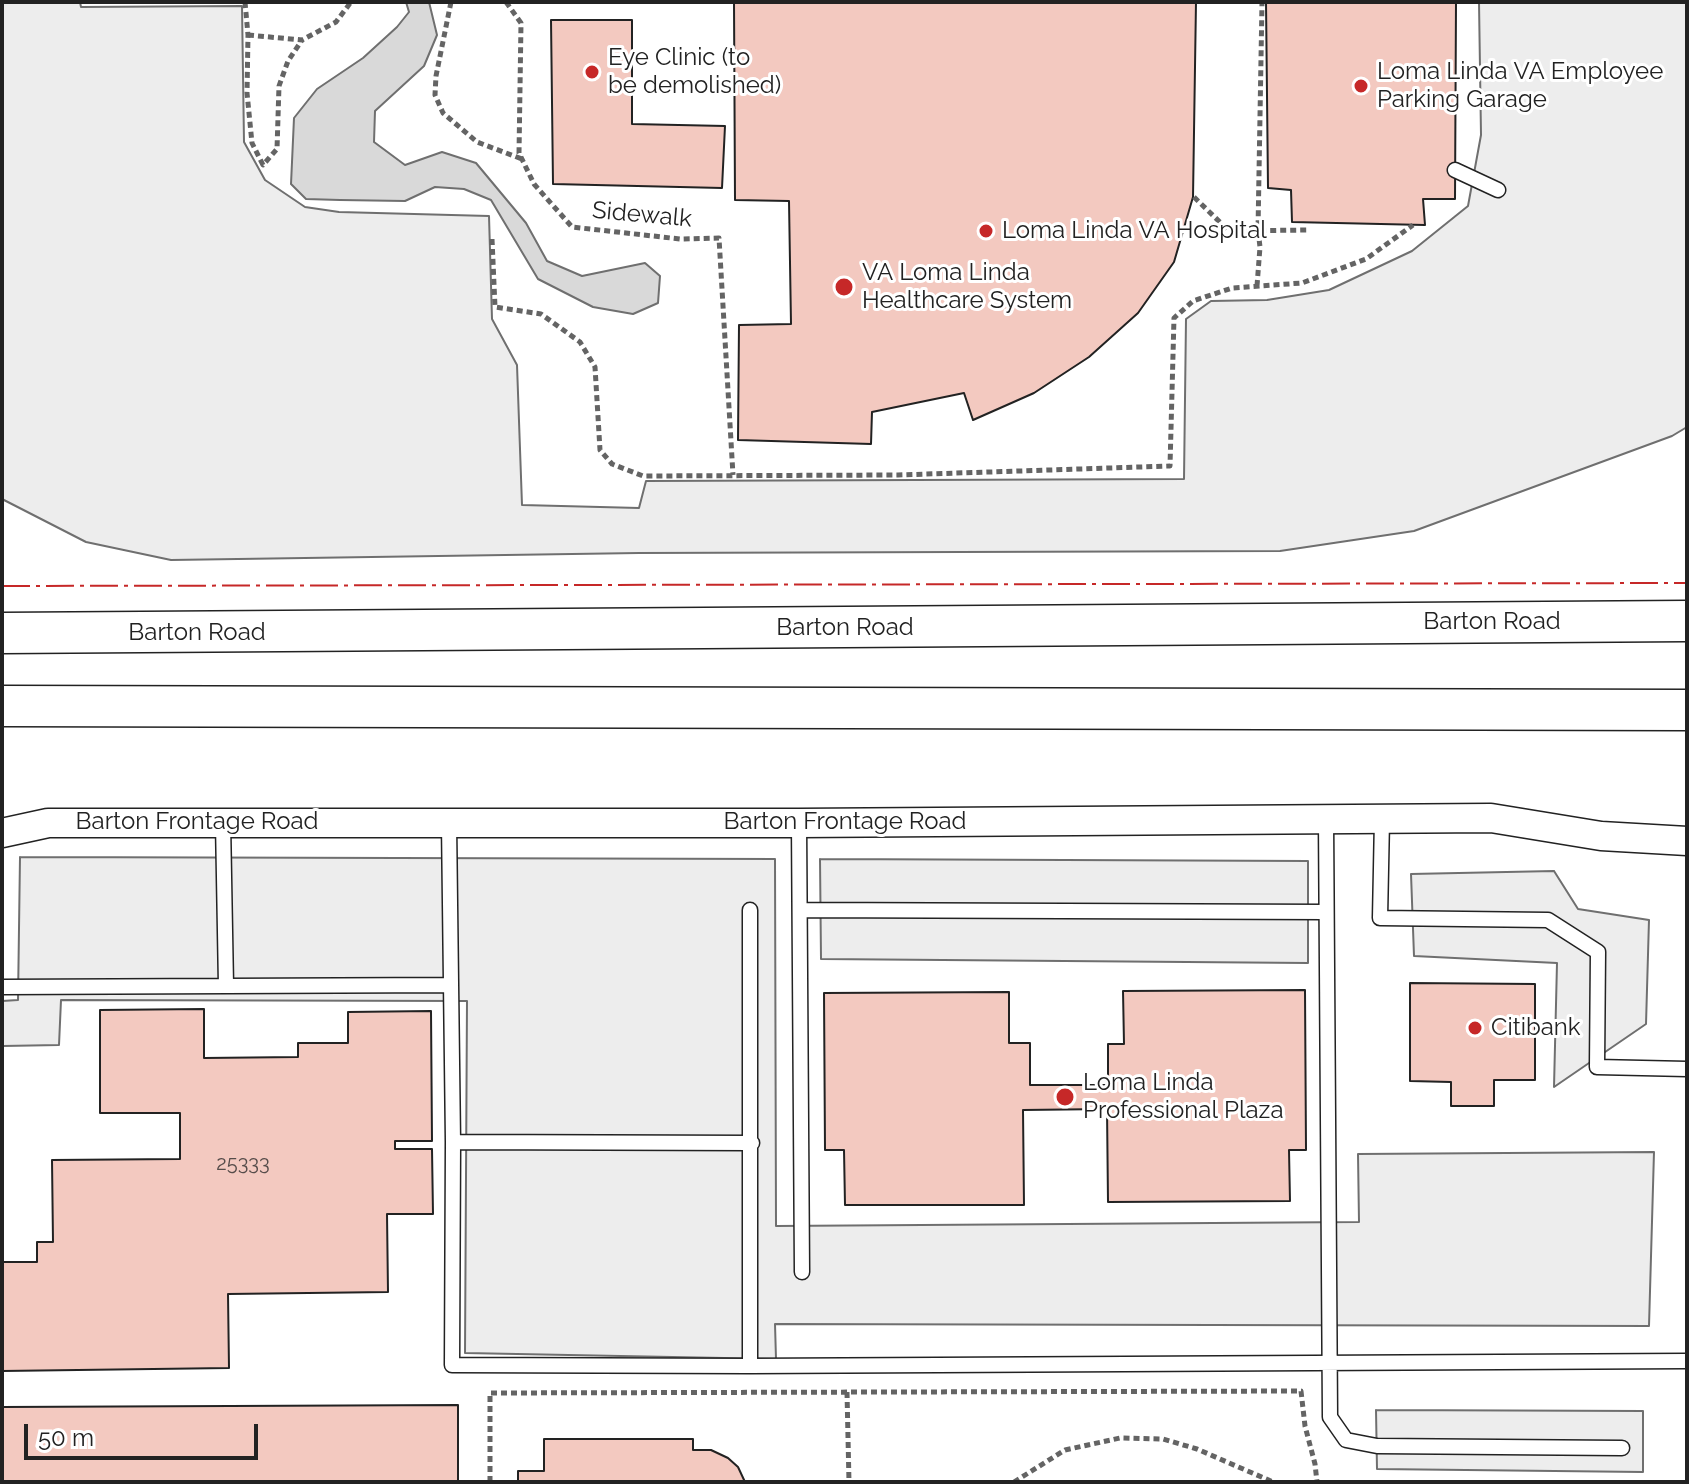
<!DOCTYPE html>
<html>
<head>
<meta charset="utf-8">
<style>
  body { margin:0 }
  #map { position:relative; width:1689px; height:1484px; overflow:hidden; background:#fff; font-family:Raleway,sans-serif }
  canvas { display:block }
  .frame { position:absolute; inset:0; border:4px solid #222; pointer-events:none }
  .scale { position:absolute; left:24px; top:1424px; width:234px; height:36px; box-sizing:border-box; border:4px solid #222; border-top:0; padding-left:10px; font-size:24px; line-height:28px; white-space:nowrap; color:#222; -webkit-text-stroke:6px #fff; paint-order:stroke }
</style>
</head>
<body>
<div id="map">
<canvas width="1689" height="1484"></canvas>
<div class="frame"></div>
<div class="scale">50 m</div>
</div>
<script>
const ctx = document.querySelector('canvas').getContext('2d');
ctx.lineJoin = 'round';
function paint(path, color) {
  ctx.fillStyle = color;
  ctx.fill(path, 'evenodd');
}
function toPath(rows) {
  const path = new Path2D();
  for (const r of rows) {
    path.moveTo(r[0], r[1]);
    for (let i = 2; i < r.length; i += 2) path.lineTo(r[i], r[i + 1]);
  }
  return path;
}
function strokePath(path, color, width, dash) {
  ctx.strokeStyle = color;
  ctx.lineWidth = width;
  ctx.lineCap = dash ? 'butt' : 'round';
  ctx.setLineDash(dash || []);
  ctx.stroke(path);
}
function label(font, color, halo, rows, align = 'center') {
  ctx.font = font + ' Raleway,sans-serif';
  ctx.lineWidth = 6;
  ctx.setLineDash([]);
  ctx.textBaseline = 'middle';
  ctx.strokeStyle = halo;
  ctx.fillStyle = color;
  for (const [text, x, y, turn = 0] of rows) {
    ctx.save();
    ctx.translate(x, y);
    ctx.rotate((+turn || 0) * Math.PI / 180);
    ctx.textAlign = isNaN(turn) ? turn : align;
    if (halo) ctx.strokeText(text, 0, 0);
    ctx.fillText(text, 0, 0);
    ctx.restore();
  }
}
const parking = toPath([
  [2,2,80,2,81,7,242,6,244,142,265,180,305,207,339,212,489,216,492,319,517,365,522,505,639,508,646,481,1184,479,1186,319,1211,301,1267,300,1329,290,1412,251,1468,206,1481,135,1479,2,1687,2,1687,427,1672,436,1414,531,1280,551,639,553,171,560,86,542,2,499,2,2],
  [20,857,775,859,776,1226,1359,1222,1358,1154,1654,1152,1649,1326,775,1324,776,1359,465,1353,467,1001,61,1000,59,1045,3,1046,2,1052,2,1001,18,1000,20,857],
  [820,859,1308,861,1308,963,821,959,820,859],
  [1554,871,1578,909,1649,920,1646,1024,1554,1087,1557,963,1414,956,1411,874,1554,871],
  [1376,1410,1643,1411,1643,1472,1377,1469,1376,1410]
]);
paint(parking, '#ededed');
strokePath(parking, '#6f6f6f', 2);
const water = toPath([
  [406,2,429,2,437,35,424,66,375,111,374,142,405,165,442,152,476,163,526,223,547,261,582,276,645,263,660,276,658,303,633,314,593,307,538,279,491,200,464,189,435,187,405,201,340,200,306,199,291,184,294,118,317,89,363,58,397,27,409,12,406,2]
]);
paint(water, '#d9d9d9');
strokePath(water, '#6f6f6f', 2);
const building = toPath([
  [734,2,1196,2,1193,197,1174,262,1138,313,1089,357,1034,393,973,420,964,393,872,412,871,444,738,440,739,325,791,324,789,201,735,200,734,2],
  [1266,2,1456,2,1455,199,1423,199,1425,225,1292,222,1291,190,1268,188,1266,2],
  [551,20,632,20,632,124,725,126,722,188,553,184,551,20],
  [1410,983,1535,984,1535,1080,1494,1080,1494,1106,1451,1106,1451,1082,1410,1081,1410,983],
  [1305,990,1306,1150,1289,1150,1290,1201,1108,1202,1107,1109,1023,1110,1024,1205,845,1205,844,1150,825,1150,824,993,1009,992,1009,1043,1030,1043,1030,1085,1108,1085,1108,1044,1124,1044,1123,991,1305,990],
  [204,1009,204,1058,298,1057,298,1043,348,1043,348,1012,431,1011,432,1141,395,1141,395,1149,432,1149,433,1214,387,1214,388,1292,228,1294,229,1368,2,1371,2,1262,37,1262,37,1242,53,1242,52,1160,180,1159,180,1113,100,1113,100,1010,204,1009],
  [458,1405,458,1482,2,1482,2,1407,458,1405],
  [544,1439,693,1439,693,1450,711,1450,728,1458,738,1467,745,1482,518,1482,518,1471,544,1471,544,1439]
]);
paint(building, '#f3c9c0');
strokePath(building, '#222', 2);
const lane = toPath([
  [1455,170,1498,190],
  [1326,819,1330,1417,1346,1440,1377,1446,1622,1448],
  [1382,819,1380,918,1548,920,1598,952,1597,1067,1687,1069],
  [223,822,226,986],
  [449,823,453,1142,452,1365,750,1366,750,910],
  [799,823,802,1272],
  [801,910,1326,912],
  [2,987,451,985],
  [453,1142,752,1143],
  [750,1366,1687,1361]
]);
const street = toPath([
  [2,833,48,823,799,823,1491,818,1601,836,1687,841]
]);
const secondary = toPath([
  [2,633,1687,621],
  [2,706,1687,710]
]);
strokePath(lane, '#222', 17);
strokePath(street, '#222', 31);
strokePath(secondary, '#222', 43);
strokePath(toPath([
  [245,2,248,35,247,93,252,143,263,165,277,149,279,86,288,61,302,40],
  [451,2,436,76,435,95,443,113,477,142,522,159],
  [506,2,521,23,519,153,534,184,572,227,680,239,719,238,733,475],
  [248,35,302,40,336,22,351,2],
  [1194,197,1229,231,1307,230],
  [492,239,495,307,541,314,580,342,595,367,600,450,612,464,643,476,898,475,1170,466,1174,318,1193,301,1232,288,1302,283,1366,259,1413,225],
  [1257,286,1260,247,1258,230,1262,2],
  [847,1392,849,1482],
  [490,1482,490,1393,1301,1391,1305,1426,1315,1464,1317,1482],
  [1014,1482,1065,1450,1120,1438,1163,1439,1197,1449,1273,1482]
]), '#646464', 5, [6, 4]);
strokePath(lane, '#fff', 14);
strokePath(street, '#fff', 28);
strokePath(secondary, '#fff', 40);
strokePath(toPath([
  [2,586,1687,583]
]), '#c62828', 2, [28, 6, 4, 6]);
for (const [x, y, r, color] of [
  [592,72,8,"#c62828"],
  [1361,86,8,"#c62828"],
  [986,231,8,"#c62828"],
  [844,287,10,"#c62828"],
  [1475,1028,8,"#c62828"],
  [1065,1097,10,"#c62828"]
]) {
  const dot = new Path2D();
  dot.arc(x, y, r, 0, 2 * Math.PI);
  ctx.fillStyle = color;
  ctx.fill(dot);
  strokePath(dot, '#fff', 3);
}
label('20px', '#564c4a', null, [
  ["25333",243,1164]
]);
label('24px', '#222', '#fff', [
  ["Eye Clinic (to",608,58],
  ["be demolished)",608,86],
  ["Loma Linda VA Employee",1377,72],
  ["Parking Garage",1377,100],
  ["Loma Linda VA Hospital",1002,231],
  ["VA Loma Linda",862,273],
  ["Healthcare System",862,301],
  ["Citibank",1491,1028],
  ["Loma Linda",1083,1083],
  ["Professional Plaza",1083,1111]
], 'left');
label('24px', '#222', '#fff', [
  ["Sidewalk",642,215,5],
  ["Barton Road",1492,622],
  ["Barton Road",845,628],
  ["Barton Road",197,633],
  ["Barton Frontage Road",197,822],
  ["Barton Frontage Road",845,822]
]);
</script>
</body>
</html>
